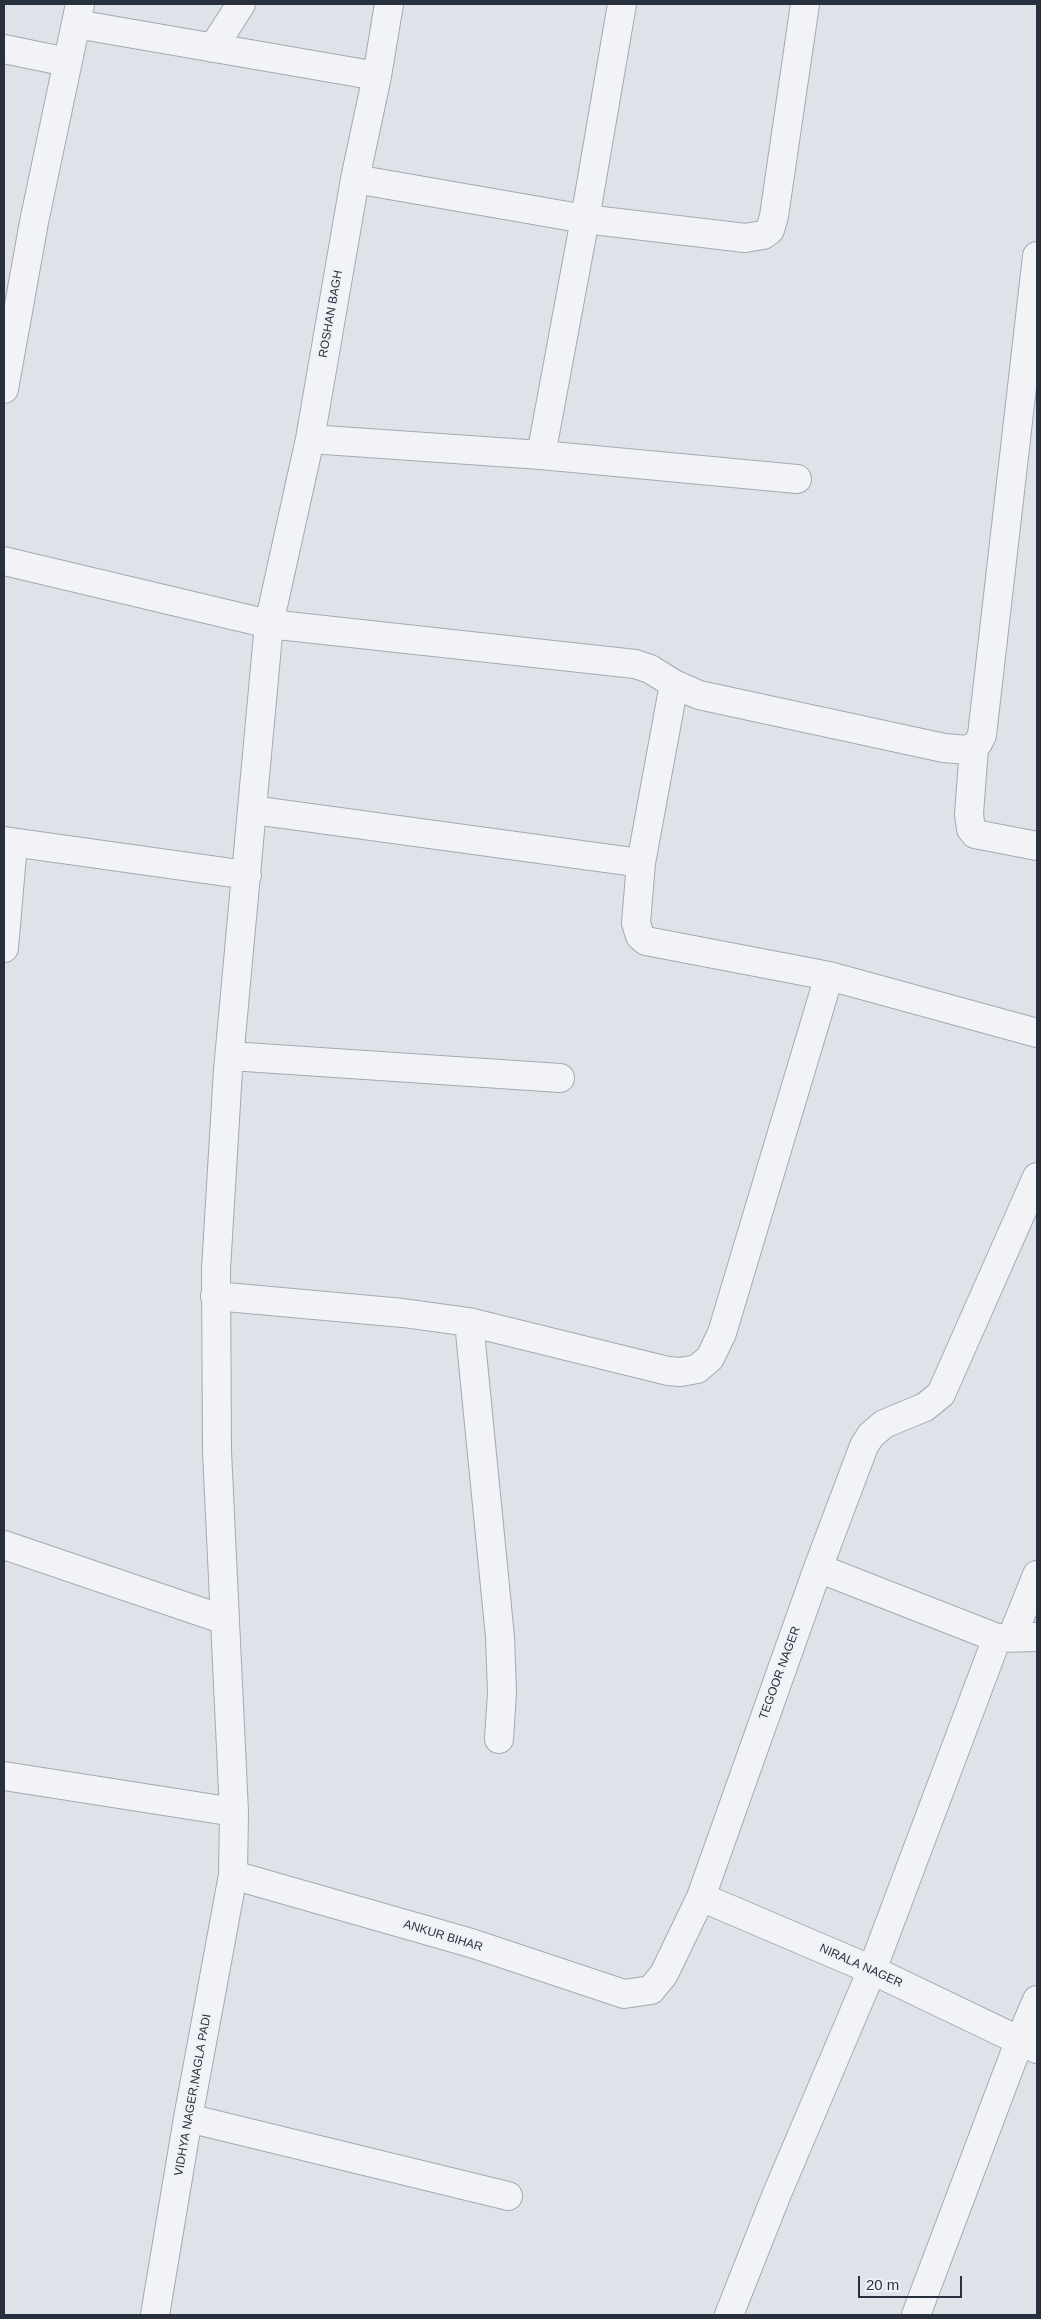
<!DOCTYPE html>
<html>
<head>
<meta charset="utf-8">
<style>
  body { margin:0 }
  #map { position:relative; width:1041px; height:2319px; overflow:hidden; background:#dfe2e8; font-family:Helvetica,sans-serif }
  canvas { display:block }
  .frame { position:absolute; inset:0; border:5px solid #28303e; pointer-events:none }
  .scale { position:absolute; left:858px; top:2276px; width:104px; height:22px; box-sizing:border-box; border:2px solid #28303e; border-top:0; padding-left:6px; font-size:15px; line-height:18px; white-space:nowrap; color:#28303e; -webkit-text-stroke:4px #eef1f5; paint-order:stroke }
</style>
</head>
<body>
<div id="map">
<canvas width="1041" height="2319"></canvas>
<div class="frame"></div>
<div class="scale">20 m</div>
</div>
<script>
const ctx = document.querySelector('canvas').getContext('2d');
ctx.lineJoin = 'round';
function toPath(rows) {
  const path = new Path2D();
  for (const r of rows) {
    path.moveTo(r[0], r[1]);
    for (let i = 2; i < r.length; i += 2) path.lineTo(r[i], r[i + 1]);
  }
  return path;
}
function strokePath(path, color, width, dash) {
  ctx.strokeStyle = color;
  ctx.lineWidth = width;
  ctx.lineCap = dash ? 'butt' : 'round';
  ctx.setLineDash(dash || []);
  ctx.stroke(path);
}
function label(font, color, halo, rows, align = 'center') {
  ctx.font = font + ' Helvetica,sans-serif';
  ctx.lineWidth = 4.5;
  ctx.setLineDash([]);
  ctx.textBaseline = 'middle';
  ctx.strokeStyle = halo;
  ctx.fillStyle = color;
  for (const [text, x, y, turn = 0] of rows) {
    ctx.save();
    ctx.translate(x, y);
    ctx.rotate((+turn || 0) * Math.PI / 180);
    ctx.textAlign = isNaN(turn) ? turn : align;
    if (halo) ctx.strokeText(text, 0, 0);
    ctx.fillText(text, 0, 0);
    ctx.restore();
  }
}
const minor = toPath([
  [76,24,377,76],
  [213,48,241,4],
  [4,49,67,62],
  [355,179,585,219,745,238,763,235,770,230,774,216,805,4],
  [4,389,34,222,80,4],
  [310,439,541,455,585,219,622,4],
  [541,455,797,479],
  [4,561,269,624,635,664,650,669,674,684,699,695,944,748,969,750,978,743,982,735,1037,256],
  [974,748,969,814,971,829,975,834,1037,846],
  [253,810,641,863,674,684],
  [4,841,247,875],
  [641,863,636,923,640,936,646,941,829,976,1037,1033],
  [4,948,13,843],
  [230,1056,560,1078],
  [215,1296,403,1313,469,1322,668,1371,681,1372,697,1369,710,1358,722,1333,829,976],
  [469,1322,500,1637,502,1693,499,1739],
  [4,1545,225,1620],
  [818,1568,864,1446,871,1435,884,1424,925,1407,941,1394,1037,1177],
  [1012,1637,1037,1575],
  [4,1776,234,1812],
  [233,1875,471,1943,624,1994,651,1990,664,1974,701,1897,818,1568,997,1638,1037,1637],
  [701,1897,872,1970,1037,2049],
  [188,2118,508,2196],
  [155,2315,188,2118,233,1875,234,1812,217,1451,216,1269,228,1070,269,624,310,439,355,179,377,76,389,4],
  [729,2315,776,2196,872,1970,997,1638],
  [916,2315,1019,2042,1037,2000]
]);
strokePath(minor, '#a4a9b2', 30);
strokePath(minor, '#f1f3f6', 28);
label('12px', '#28303e', '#eef1f5', [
  ["ROSHAN BAGH",331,314,-80],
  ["TEGOOR NAGER",780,1673,-70],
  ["ANKUR BIHAR",443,1936,17],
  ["NIRALA NAGER",861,1966,24],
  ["VIDHYA NAGER,NAGLA PADI",193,2095,-80]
]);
</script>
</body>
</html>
